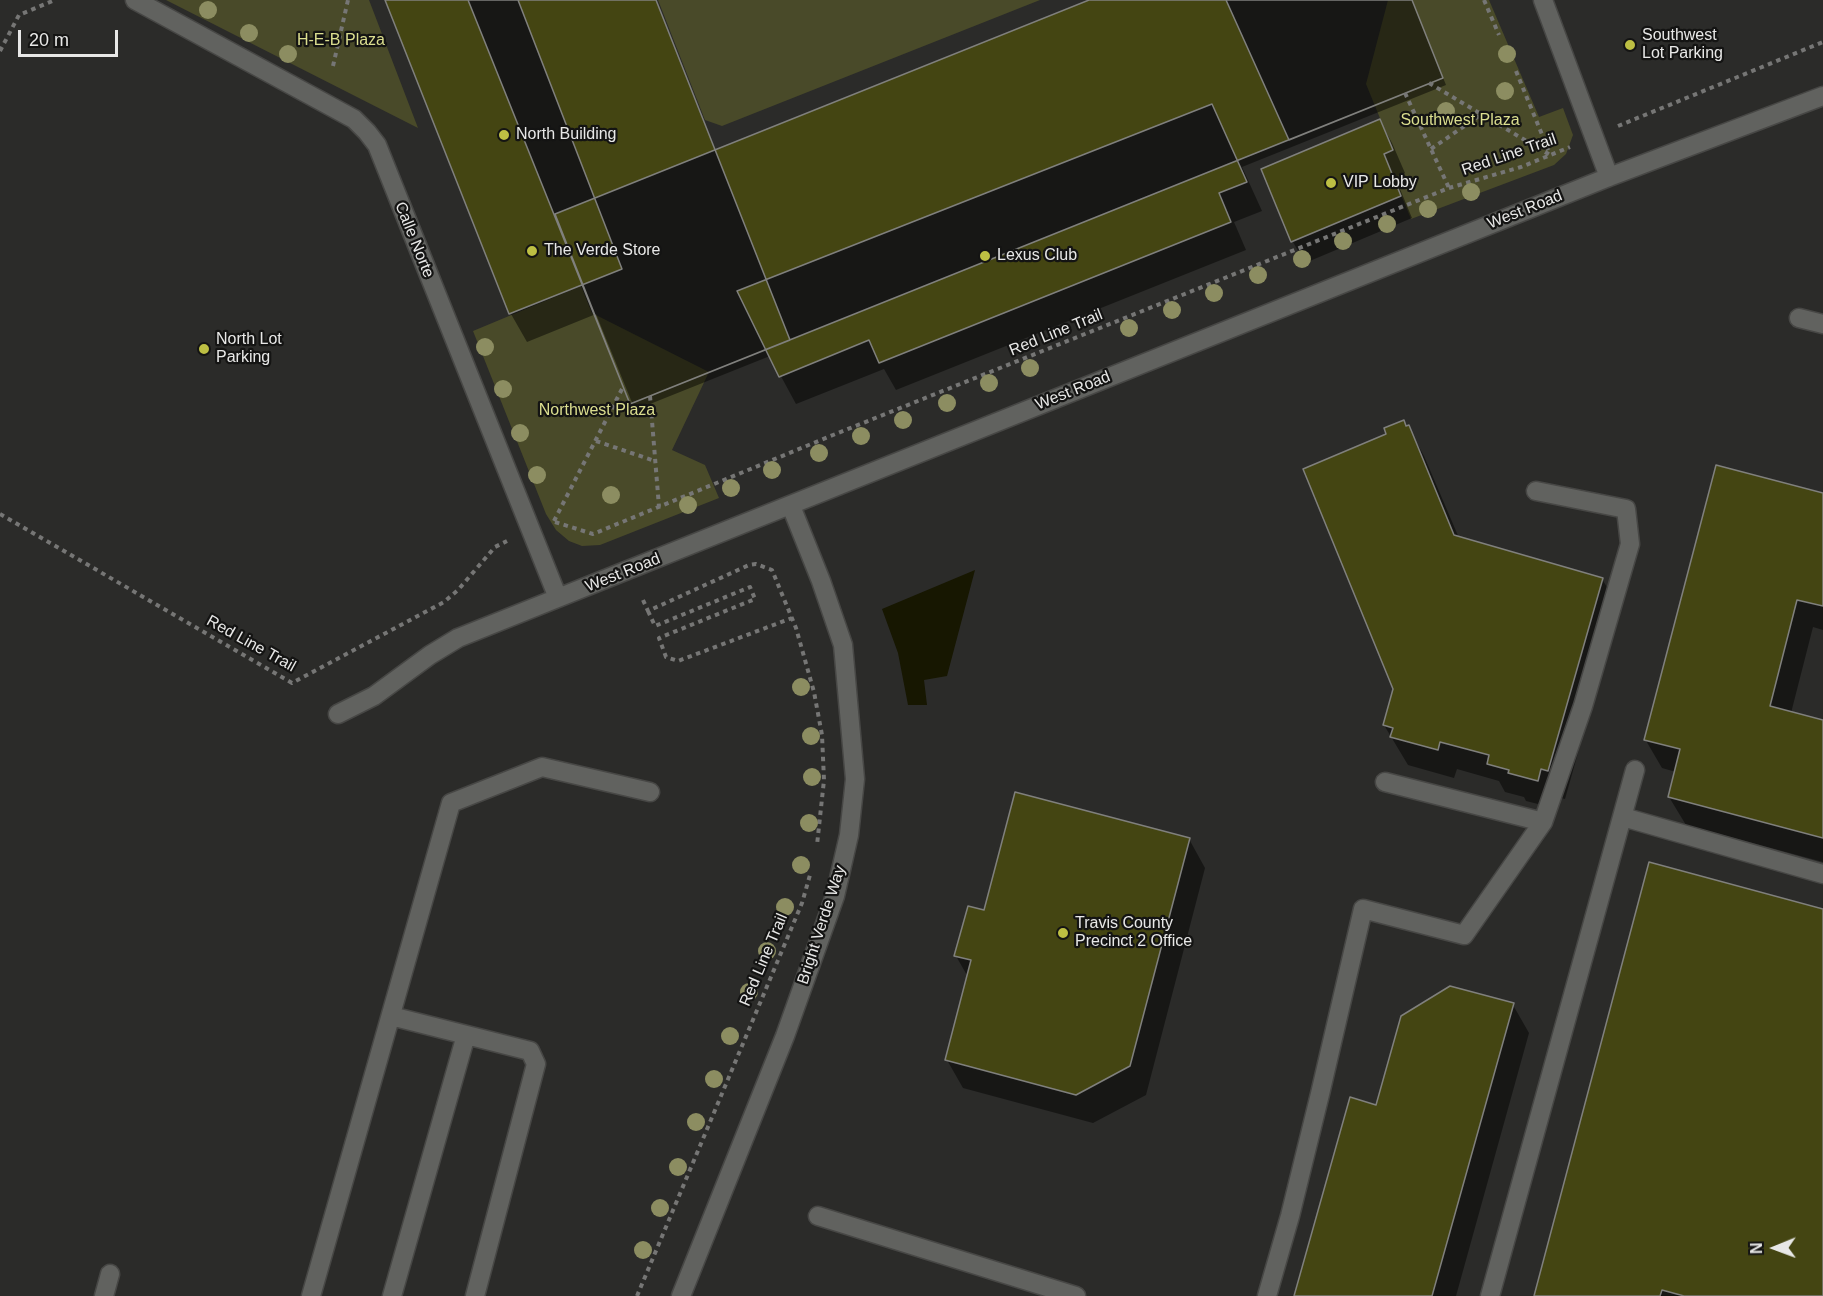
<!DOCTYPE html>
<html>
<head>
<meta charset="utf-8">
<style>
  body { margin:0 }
  #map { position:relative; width:1823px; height:1296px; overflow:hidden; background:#2b2b29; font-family:Helvetica,sans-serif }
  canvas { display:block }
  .north { position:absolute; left:1745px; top:1218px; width:60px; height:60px; -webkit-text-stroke:4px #141413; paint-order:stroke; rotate:269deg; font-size:16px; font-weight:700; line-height:24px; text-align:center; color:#e8e8e7 }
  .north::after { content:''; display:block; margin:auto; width:21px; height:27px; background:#e8e8e7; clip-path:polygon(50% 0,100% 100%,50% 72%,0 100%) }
  .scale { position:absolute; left:18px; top:30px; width:100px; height:27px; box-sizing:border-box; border:3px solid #e8e8e7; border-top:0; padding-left:8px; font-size:18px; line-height:21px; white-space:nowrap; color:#e8e8e7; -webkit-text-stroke:4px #141413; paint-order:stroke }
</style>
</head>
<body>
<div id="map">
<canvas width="1823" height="1296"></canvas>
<div class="north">N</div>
<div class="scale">20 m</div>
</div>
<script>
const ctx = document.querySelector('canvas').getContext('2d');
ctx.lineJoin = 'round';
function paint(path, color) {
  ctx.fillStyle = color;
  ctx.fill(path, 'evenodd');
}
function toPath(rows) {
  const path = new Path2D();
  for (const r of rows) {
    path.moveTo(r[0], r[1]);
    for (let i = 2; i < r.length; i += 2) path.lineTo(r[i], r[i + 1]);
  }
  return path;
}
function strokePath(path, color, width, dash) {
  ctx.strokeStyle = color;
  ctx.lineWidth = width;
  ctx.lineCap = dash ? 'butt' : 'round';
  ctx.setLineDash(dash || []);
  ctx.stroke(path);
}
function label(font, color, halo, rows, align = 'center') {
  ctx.font = font + ' Helvetica,sans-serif';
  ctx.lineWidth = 4.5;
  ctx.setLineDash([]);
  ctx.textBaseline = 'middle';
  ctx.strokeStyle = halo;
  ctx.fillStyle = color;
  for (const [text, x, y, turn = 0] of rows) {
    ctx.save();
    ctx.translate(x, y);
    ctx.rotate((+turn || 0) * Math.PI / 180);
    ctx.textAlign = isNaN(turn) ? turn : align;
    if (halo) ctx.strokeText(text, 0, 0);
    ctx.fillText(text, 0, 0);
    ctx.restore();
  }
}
paint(toPath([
  [166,0,369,0,418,128],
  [658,0,1040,0,722,126,705,120],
  [1388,0,1489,0,1539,117,1563,108,1573,135,1566,154,1554,165,1411,219,1384,154,1393,150,1366,84],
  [581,286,592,313,709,372,672,450,705,465,719,498,600,545,582,546,569,541,556,530,546,514,473,331]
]), '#494a29');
paint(toPath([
  [975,570,947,676,924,680,927,705,908,705,898,653,882,609]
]), '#171701');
paint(toPath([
  [386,0,656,0,716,151,1093,0,1412,0,1446,85,1242,167,1262,211,1234,222,1246,250,896,390,884,369,796,404,770,356,635,410,596,314,527,342,511,314],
  [1380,121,1392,143,1405,173,1395,177,1412,218,1305,263,1293,242,1263,170],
  [1408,427,1424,456,1459,538,1602,579,1619,607,1565,799,1557,797,1554,808,1526,801,1524,797,1505,792,1499,781,1457,769,1454,778,1408,765,1384,725,1395,689],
  [1823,495,1823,630,1813,627,1791,713,1823,722,1823,862,1686,825,1669,797,1676,772,1662,768,1645,739],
  [1189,839,1205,868,1146,1095,1093,1123,963,1088,947,1060,968,977,956,956,986,912],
  [1823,910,1823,1296,1536,1296],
  [1513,1005,1529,1033,1456,1296,1296,1296,1377,1107]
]), '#0007');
const building = toPath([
  [385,0,518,0,622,269,509,314,385,0],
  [468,0,656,0,790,340,630,404,468,0],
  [1089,0,1412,0,1443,78,630,404,555,214,1089,0],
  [1226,0,1412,0,1443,78,1289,140,1226,0],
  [1212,104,1247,182,1219,193,1231,222,879,363,869,340,779,377,737,291,1212,104],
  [1380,119,1393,150,1384,154,1401,196,1291,242,1261,169,1380,119],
  [1404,420,1406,426,1409,425,1454,535,1603,578,1548,771,1541,769,1538,781,1508,773,1509,770,1487,764,1489,755,1440,742,1438,750,1390,737,1393,728,1383,725,1393,689,1303,469,1386,434,1384,428,1404,420],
  [1716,465,1823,493,1823,606,1797,600,1770,706,1823,720,1823,838,1668,797,1680,749,1644,740,1716,465],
  [1015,792,1190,838,1130,1066,1076,1095,945,1060,971,960,954,956,968,906,984,910,1015,792],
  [1649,862,1823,909,1823,1296,1684,1296,1662,1290,1660,1296,1534,1296,1649,862],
  [1450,986,1514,1003,1432,1296,1294,1296,1350,1097,1376,1105,1401,1016,1450,986]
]);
paint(building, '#444512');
strokePath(building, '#80807d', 1.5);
const minor = toPath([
  [135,0,354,119,367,132,377,145,558,598],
  [1543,0,1609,177],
  [1799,318,1823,324],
  [338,714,374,696,430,655,458,638,1609,177,1823,96],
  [1385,782,1543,822],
  [1623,817,1823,874],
  [391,1016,530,1051,536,1064,475,1296],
  [818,1216,1076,1296],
  [104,1296,110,1274],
  [311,1296,451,803,542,767,650,792],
  [392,1296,466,1035],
  [681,1296,785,1036,835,896,849,835,855,779,843,645,821,581,791,506],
  [1267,1296,1290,1216,1320,1094,1363,909,1464,935,1543,822,1583,706,1630,544,1626,509,1536,491],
  [1490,1296,1635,770]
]);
strokePath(minor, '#474745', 21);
strokePath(toPath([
  [1484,0,1499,35],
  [0,51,19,15,55,0],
  [333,66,348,0],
  [1516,71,1550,154],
  [1429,83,1550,155],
  [1405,93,1449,188],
  [1618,126,1823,42],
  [1431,149,1482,114],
  [650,396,659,507],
  [596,441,655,461],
  [0,514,292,683,444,602,458,590,495,547,507,541],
  [554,521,623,387],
  [555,522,593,534,833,435,1449,188,1521,167,1570,147],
  [643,600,648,611,749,565,756,564,772,570,796,628,814,692,822,735,824,780,817,845],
  [648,611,655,626,750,587,755,599,659,638,666,657,678,661,792,618],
  [637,1296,802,903,810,875]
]), '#767675', 4, [4.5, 4.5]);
strokePath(minor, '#61625f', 18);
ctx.fillStyle = '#8c8d61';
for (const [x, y] of [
  [208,10],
  [249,33],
  [288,54],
  [1507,54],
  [1505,91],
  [1446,111],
  [1471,192],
  [1428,209],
  [1387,224],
  [1343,241],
  [1302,259],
  [1258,275],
  [1214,293],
  [1172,310],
  [1129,328],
  [485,347],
  [1030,368],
  [989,383],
  [503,389],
  [947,403],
  [903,420],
  [520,433],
  [861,436],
  [819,453],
  [772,470],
  [537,475],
  [731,488],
  [611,495],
  [688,505],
  [801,687],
  [811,736],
  [812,777],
  [809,823],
  [801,865],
  [785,907],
  [767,951],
  [749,992],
  [730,1036],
  [714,1079],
  [696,1122],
  [678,1167],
  [660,1208],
  [643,1250]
]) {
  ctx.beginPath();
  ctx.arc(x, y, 9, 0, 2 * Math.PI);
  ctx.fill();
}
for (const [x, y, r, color] of [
  [1630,45,6,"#bdbf43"],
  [504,135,6,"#bdbf43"],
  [1331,183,6,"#bdbf43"],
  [532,251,6,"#bdbf43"],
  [985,256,6,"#bdbf43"],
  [204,349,6,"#bdbf43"],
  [1063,933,6,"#bdbf43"]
]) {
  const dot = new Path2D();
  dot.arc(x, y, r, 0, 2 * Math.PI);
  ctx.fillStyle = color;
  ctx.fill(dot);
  strokePath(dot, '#141413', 2);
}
label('16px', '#e8e8e7', '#141413', [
  ["Southwest",1642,36],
  ["Lot Parking",1642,54],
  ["North Building",516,135],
  ["VIP Lobby",1343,183],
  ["The Verde Store",544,251],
  ["Lexus Club",997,256],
  ["North Lot",216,340],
  ["Parking",216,358],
  ["Travis County",1075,924],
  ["Precinct 2 Office",1075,942]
], 'left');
label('16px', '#dbde8f', '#141413', [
  ["H-E-B Plaza",341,41],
  ["Southwest Plaza",1460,121],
  ["Northwest Plaza",597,411]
]);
label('16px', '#e8e8e7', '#141413', [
  ["Red Line Trail",1509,155,-19],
  ["West Road",1525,210,-22],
  ["Calle Norte",414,240,68],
  ["Red Line Trail",1056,333,-22],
  ["West Road",1073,391,-22],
  ["West Road",623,573,-22],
  ["Red Line Trail",251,644,29],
  ["Bright Verde Way",822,925,-72],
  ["Red Line Trail",764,960,-67]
]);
</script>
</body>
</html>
